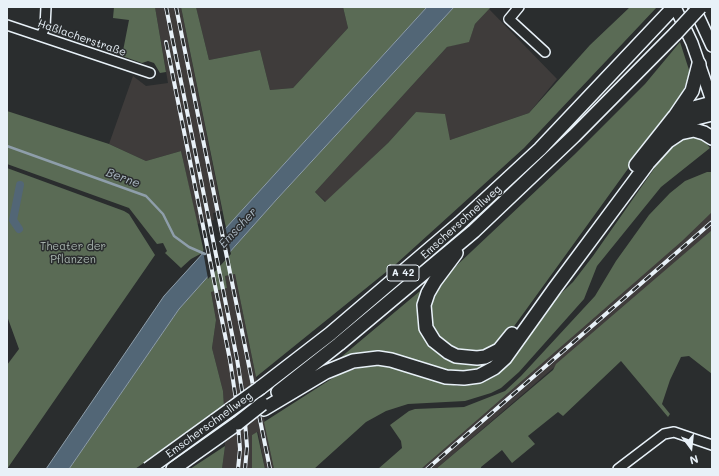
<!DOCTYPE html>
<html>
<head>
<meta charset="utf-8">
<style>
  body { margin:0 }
  #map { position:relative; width:719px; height:476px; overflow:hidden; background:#2a2d2e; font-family:Mali,sans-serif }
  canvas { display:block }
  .frame { position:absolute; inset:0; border:8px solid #e8f1f8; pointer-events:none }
  .north { position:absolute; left:671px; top:428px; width:40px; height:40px; -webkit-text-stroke:3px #2a2d2e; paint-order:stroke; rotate:165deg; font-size:11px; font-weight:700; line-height:16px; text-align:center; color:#e8f1f8 }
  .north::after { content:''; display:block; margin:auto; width:14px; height:18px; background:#e8f1f8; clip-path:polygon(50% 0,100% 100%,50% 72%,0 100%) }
</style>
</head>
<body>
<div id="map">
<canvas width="719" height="476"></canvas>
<div class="frame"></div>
<div class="north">N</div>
</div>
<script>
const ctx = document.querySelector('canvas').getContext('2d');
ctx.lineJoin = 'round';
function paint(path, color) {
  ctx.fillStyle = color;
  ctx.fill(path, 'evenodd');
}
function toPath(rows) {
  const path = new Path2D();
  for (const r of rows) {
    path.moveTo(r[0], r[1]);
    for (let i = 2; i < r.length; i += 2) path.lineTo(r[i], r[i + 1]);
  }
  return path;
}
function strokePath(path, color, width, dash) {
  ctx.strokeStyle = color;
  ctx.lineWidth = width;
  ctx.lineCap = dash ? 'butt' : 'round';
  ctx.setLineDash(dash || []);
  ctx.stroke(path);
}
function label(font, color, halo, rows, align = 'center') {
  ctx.font = font + ' Mali,sans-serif';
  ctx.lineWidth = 3;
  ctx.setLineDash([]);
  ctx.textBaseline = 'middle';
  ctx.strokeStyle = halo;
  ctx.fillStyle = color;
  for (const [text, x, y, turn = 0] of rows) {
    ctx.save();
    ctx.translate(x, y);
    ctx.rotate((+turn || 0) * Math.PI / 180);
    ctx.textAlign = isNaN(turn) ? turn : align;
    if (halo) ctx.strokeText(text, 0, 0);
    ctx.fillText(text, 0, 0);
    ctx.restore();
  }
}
paint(toPath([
  [155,7,181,7,222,211,213,213,214,220,197,224,181,151,146,161,109,144,133,76,146,86,168,83],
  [196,7,343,7,348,28,293,88,270,90,260,50,209,60],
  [489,9,557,79,529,113,450,140,416,112,388,143,326,202,315,192,447,47,469,41,475,24],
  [712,211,712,230,645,289,436,469,421,469],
  [235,274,256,377,274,469,265,469,258,432,252,435,252,469,222,469,225,446,224,407,223,391,212,348,216,320,211,292,227,288,225,276]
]), '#3f3c3b');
paint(toPath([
  [114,7,155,7,166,72,160,73,154,63,148,61,142,63,122,56,129,20,113,18],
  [181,7,196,7,209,60,260,50,270,90,293,88,348,28,343,7,427,7,226,228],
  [454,7,491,7,475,24,469,42,447,47,315,192,325,202,388,143,416,112,445,114,450,140,529,113,590,45,630,7,657,7,524,148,396,264,256,377,235,274,225,276,227,288,211,292,216,320,212,348,223,391,224,407,135,469,69,469,179,309,277,199],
  [680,42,690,73,684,89,688,91,677,101,507,336,485,353,455,353,433,331,429,308,435,292,455,267,575,154,645,84],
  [7,111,109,144,146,161,181,151,204,252,191,259,181,268,165,253,167,251,163,243,157,244,129,208,7,164],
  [687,136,701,137,710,148,661,187,597,266,584,299,519,372,501,388,491,393,465,401,408,404,386,411,366,422,314,469,274,469,264,422,339,374,362,367,388,365,457,386,474,384,492,377,508,365,552,302,573,282,593,256,663,156,675,144],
  [7,168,124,211,129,214,155,255,7,469,7,365,19,349,7,316],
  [707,172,712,172,712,212,682,241,421,469,378,469,402,448,401,441,390,425,409,411,415,409,464,407,505,391,521,376,595,296,616,261,649,215,670,193,685,181],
  [712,230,712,374,689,356,681,357,670,380,662,404,670,414,668,417,621,361,563,416,558,412,528,436,535,444,512,463,502,450,481,467,481,469,436,469,553,370,556,364],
  [426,286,421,313,451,361,474,365,494,359,485,368,460,374,413,361,334,363],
  [257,432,265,469,252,469,252,435],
  [225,446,222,469,190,469]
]), '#5a6b55');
const water = toPath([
  [427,7,454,7,277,199,179,309,69,469,46,469,164,296,427,7]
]);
paint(water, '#526676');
strokePath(water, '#8e9eaa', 1);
paint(toPath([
  [225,225,231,254,208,279,203,251]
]), '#2a2d2e');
strokePath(toPath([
  [7,146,146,196,163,214,174,236,189,247,205,254]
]), '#8e9eaa', 2.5);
strokePath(toPath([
  [19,229,13,220,20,185]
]), '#526676', 8);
const minor = toPath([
  [519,7,509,19,545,52],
  [7,25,150,73],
  [41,36,45,27,46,7],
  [618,469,664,434,674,432,712,445]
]);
const major = toPath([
  [675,7,692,43,712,101],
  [694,7,712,46]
]);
const highway = toPath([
  [675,116,692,91,699,64],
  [670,132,692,119,712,114],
  [636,165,674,117,686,110,712,103],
  [456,253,435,281,428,293,424,305,426,328,434,341,448,352,456,356,477,358,485,357,499,350,512,334],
  [260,388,330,334,460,223,540,149,674,7],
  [278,392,339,344,474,231,574,136,676,33],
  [264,409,326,372,353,361,378,358,391,360,446,377,464,378,479,376,494,368,505,358,555,288,648,163,668,141,680,133,694,130,704,133,712,138],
  [173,469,238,423]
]);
strokePath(minor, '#e8f1f8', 12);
strokePath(major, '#e8f1f8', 14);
strokePath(highway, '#e8f1f8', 16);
strokePath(minor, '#2a2d2e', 9);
strokePath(major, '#2a2d2e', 11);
strokePath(highway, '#2a2d2e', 13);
const rail = toPath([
  [166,7,237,359,243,397,247,447,245,469],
  [176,7,270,469],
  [166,42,230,360,236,400,240,449,238,469],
  [427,469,712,222]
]);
strokePath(rail, '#e8f1f8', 4);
strokePath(rail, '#2a2d2e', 2.5, [8]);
const highwayBridge = toPath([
  [676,33,700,7],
  [238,423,262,404],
  [148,469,260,388]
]);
strokePath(highwayBridge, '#e8f1f8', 16, []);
strokePath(highwayBridge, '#2a2d2e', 13);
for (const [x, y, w] of [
  [403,273,32]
]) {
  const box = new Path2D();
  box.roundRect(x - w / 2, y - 8, w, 16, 3);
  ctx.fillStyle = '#2a2d2e';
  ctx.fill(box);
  strokePath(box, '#e8f1f8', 1);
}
label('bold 10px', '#e8f1f8', null, [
  ["A 42",403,273]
]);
label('11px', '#e8f1f8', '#2a2d2e', [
  ["Haßlacherstraße",82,38,19],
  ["Emscherschnellweg",461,222,-42],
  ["Emscherschnellweg",209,425,-36]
]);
label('11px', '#a8b5af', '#2a2d2e', [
  ["Theater der",73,247],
  ["Pflanzen",73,260]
]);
label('italic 12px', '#acb9c4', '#2a2d2e', [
  ["Berne",123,178,20],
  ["Emscher",238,228,-47]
]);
</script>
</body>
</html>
